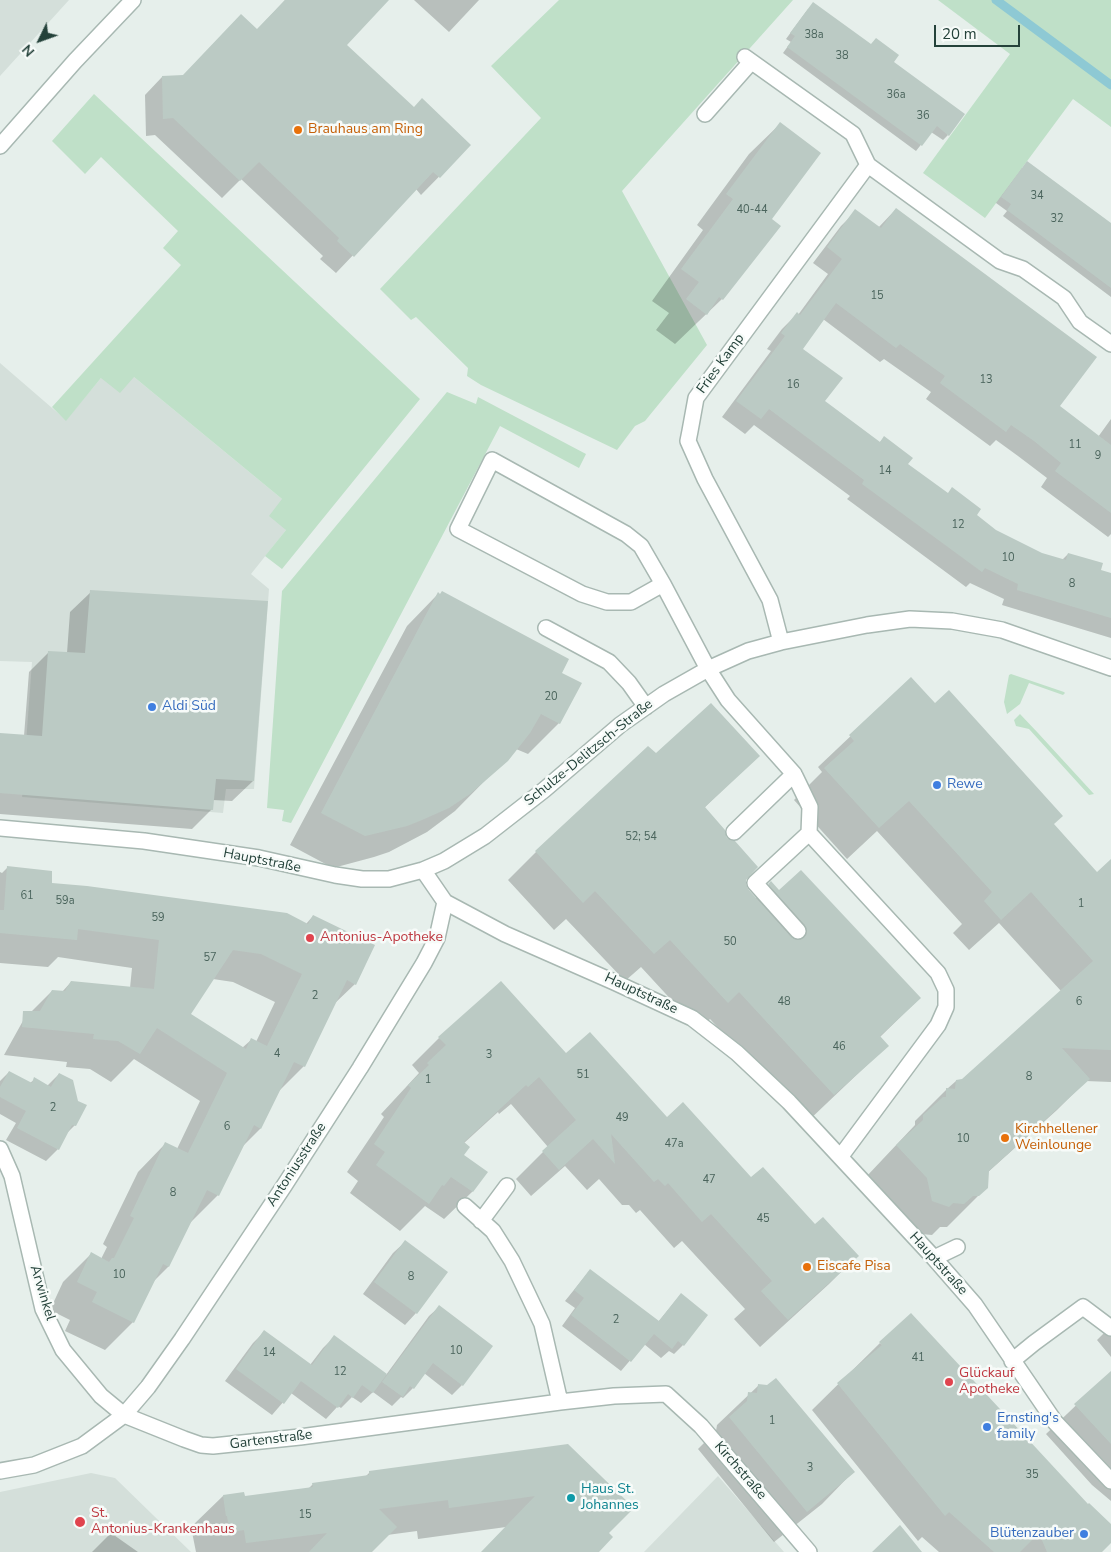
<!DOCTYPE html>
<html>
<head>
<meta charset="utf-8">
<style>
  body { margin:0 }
  #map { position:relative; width:1111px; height:1552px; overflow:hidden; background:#e6efeb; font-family:"Nunito Sans",sans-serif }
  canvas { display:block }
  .north { position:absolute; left:15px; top:15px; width:50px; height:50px; -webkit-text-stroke:4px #f7fbf9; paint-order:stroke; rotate:228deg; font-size:14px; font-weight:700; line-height:20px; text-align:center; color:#24423a }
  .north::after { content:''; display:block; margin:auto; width:18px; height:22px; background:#24423a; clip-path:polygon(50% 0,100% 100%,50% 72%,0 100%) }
  .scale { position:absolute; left:934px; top:25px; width:86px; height:22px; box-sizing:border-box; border:2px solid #24423a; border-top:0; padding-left:6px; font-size:15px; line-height:18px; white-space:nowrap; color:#24423a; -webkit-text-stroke:4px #f7fbf9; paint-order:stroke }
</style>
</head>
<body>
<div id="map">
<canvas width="1111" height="1552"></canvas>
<div class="north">N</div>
<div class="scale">20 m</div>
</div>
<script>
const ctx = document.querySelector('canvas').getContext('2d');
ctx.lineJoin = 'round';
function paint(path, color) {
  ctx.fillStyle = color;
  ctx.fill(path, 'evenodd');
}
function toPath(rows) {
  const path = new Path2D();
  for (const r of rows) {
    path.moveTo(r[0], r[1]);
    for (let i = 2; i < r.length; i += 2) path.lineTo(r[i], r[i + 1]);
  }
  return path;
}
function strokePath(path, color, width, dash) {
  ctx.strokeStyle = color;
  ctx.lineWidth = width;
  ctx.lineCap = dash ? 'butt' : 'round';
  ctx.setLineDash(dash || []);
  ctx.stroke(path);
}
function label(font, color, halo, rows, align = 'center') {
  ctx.font = font + ' "Nunito Sans",sans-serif';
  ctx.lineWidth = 5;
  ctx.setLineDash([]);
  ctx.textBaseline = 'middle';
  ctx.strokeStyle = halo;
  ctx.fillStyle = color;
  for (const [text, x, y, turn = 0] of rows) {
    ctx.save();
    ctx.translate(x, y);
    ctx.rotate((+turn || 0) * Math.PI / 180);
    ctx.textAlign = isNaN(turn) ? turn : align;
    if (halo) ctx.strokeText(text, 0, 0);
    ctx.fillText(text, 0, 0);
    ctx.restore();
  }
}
paint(toPath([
  [0,0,69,0,0,76],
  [0,363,66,420,101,378,134,377,282,499,286,530,251,574,269,589,254,789,226,789,223,813,22,797,32,662,0,661],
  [91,1473,115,1478,191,1552,0,1552,0,1492],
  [718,1476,784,1552,644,1552]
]), '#d4dfda');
paint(toPath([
  [559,0,793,0,622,191,707,345,645,421,635,426,617,450,481,385,467,376,468,368,416,317,411,320,380,289,541,118,491,66],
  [938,0,1111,0,1111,127,1073,99,985,218,923,173,1010,54],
  [94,94,420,399,282,569,265,556,286,530,269,516,282,499,134,377,120,393,101,378,66,421,52,407,181,265,163,248,178,231,101,157,85,174,52,141],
  [447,392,476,404,478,397,586,454,579,468,500,426,291,823,282,821,284,810,267,808,282,591],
  [1011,674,1064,692,1065,693,1063,695,1029,683,1020,704,1007,714,1004,702,1009,675],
  [1020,714,1038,733,1094,794,1089,795,1029,729,1016,726,1014,720]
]), '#bfe0c8');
paint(toPath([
  [285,0,387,0,345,45,413,108,470,145,421,195,416,189,336,273,320,259,323,256,241,179,222,198,155,135,146,136,145,95,162,77,184,76,257,30],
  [414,0,479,0,449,32],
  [808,9,893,62,948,135,943,140,931,132,916,151,783,53,791,42,786,39],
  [780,124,770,219,722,299,675,344,656,330,669,313,652,301,703,230,697,225,749,154],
  [1022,168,1111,225,1111,297,1003,216,1007,211,996,203],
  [896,209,1058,407,1098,437,1111,419,1111,534,1108,537,1041,487,1047,478,1018,456,996,440,990,446,926,399,931,392,884,359,880,362,823,319,801,349,824,402,879,443,884,438,907,464,996,531,1042,554,1062,560,1068,554,1100,571,1111,574,1111,638,1002,605,1004,599,970,583,966,587,847,499,850,496,754,425,745,434,722,417,771,351,767,349,782,329,797,314,798,315,828,274,813,263,841,226,856,211,878,228],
  [91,592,253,781,232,801,213,800,212,809,192,829,0,814,0,734,24,736,29,672,49,652,67,653,70,612],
  [438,594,560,673,559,723,528,754,516,749,455,811,427,832,389,852,374,857,333,868,290,845,407,626],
  [911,679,1053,825,1097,873,1111,878,1111,1082,1086,1081,1057,1110,987,1173,987,1187,947,1227,940,1227,932,1235,921,1234,866,1177,915,1125,915,1121,947,1089,956,1081,963,1081,1061,991,999,923,969,950,953,933,962,924,877,831,847,859,794,800,822,772,818,767],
  [655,755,758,756,704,808,745,879,745,885,755,899,771,883,779,892,920,998,880,1037,887,1046,806,1123,710,1019,699,1030,641,967,625,981,566,919,554,930,508,880,536,852],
  [7,868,50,884,306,924,313,916,355,984,333,1005,304,1066,278,1092,260,1129,242,1147,218,1195,190,1223,168,1267,152,1283,133,1322,105,1350,65,1331,70,1320,50,1310,63,1282,91,1254,101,1259,107,1247,103,1244,138,1172,165,1144,177,1149,200,1101,134,1059,111,1082,90,1069,66,1067,67,1062,4,1055,24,1019,52,991,62,992,71,982,130,988,132,968,58,957,48,967,0,963,0,872,2,873],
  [213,979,233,982,275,1002,256,1042,251,1040,242,1048,189,1015],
  [439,1038,565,1055,667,1118,857,1256,829,1284,760,1347,734,1319,745,1309,682,1241,674,1248,640,1210,636,1213,629,1205,622,1205,599,1179,587,1190,565,1166,531,1196,516,1179,548,1147,511,1104,499,1114,498,1112,463,1144,462,1156,486,1173,472,1192,444,1219,425,1206,400,1231,350,1193,358,1181,347,1172,384,1117,381,1114,419,1073,412,1065],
  [9,1072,30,1083,35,1079,47,1086,59,1074,75,1125,66,1134,58,1149,46,1161,6,1140,16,1123,0,1114,0,1081],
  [405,1242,416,1313,405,1325,363,1294,393,1253],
  [590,1270,658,1322,681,1294,683,1345,674,1354,669,1351,661,1358,644,1344,621,1371,562,1326,575,1308,565,1301],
  [439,1307,462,1385,452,1395,424,1373,413,1388,403,1398,401,1397,392,1406,373,1392,361,1403,352,1397,341,1408,338,1406,326,1419,291,1393,272,1415,225,1381,253,1343,264,1332,310,1365,323,1348,334,1337,386,1375,429,1316],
  [1111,1326,1111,1357,1097,1340],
  [880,1343,1088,1505,1111,1526,1111,1542,1101,1552,939,1552,922,1537,918,1541,812,1410],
  [1111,1372,1111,1501,1092,1485,1046,1434],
  [759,1385,853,1472,822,1504,774,1542,698,1449,716,1431,717,1425],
  [567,1445,607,1533,597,1552,482,1552,506,1527,418,1539,417,1531,387,1535,370,1552,196,1552,191,1527,223,1496,244,1497,308,1489,313,1484,365,1477,370,1472],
  [111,1533,138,1552,92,1552]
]), '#0003');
strokePath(toPath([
  [996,0,1111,85]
]), '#8ec9d4', 9);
paint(toPath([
  [285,0,389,0,347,45,414,107,422,98,471,145,440,178,433,172,354,257,337,241,339,238,259,162,240,181,173,118,163,119,162,76,183,75,241,14,257,29],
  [813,2,871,44,876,38,899,55,894,62,965,114,949,136,937,126,922,146,787,47,795,36,790,33],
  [780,122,821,153,772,219,781,226,723,300,719,297,707,315,686,299,699,282,681,269,733,199,726,194],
  [1027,161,1111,223,1111,288,1007,210,1011,204,1001,197],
  [896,208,1097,357,1060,406,1111,445,1111,513,1055,471,1061,463,1034,441,1011,425,1006,432,940,383,945,376,900,344,896,348,836,303,803,349,843,378,825,401,880,442,884,436,913,458,908,464,948,493,952,487,981,509,977,515,996,530,1042,553,1066,560,1068,553,1103,563,1101,570,1111,573,1111,618,1017,590,1018,584,985,568,982,572,862,484,864,480,769,409,761,419,736,401,785,336,781,333,797,312,800,315,842,259,827,247,855,209,881,228],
  [90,590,268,601,254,781,216,779,213,810,0,793,0,733,42,736,48,651,85,653],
  [442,591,569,659,562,673,582,683,560,724,541,714,530,733,508,761,470,794,449,808,422,820,407,826,365,836,321,813,438,592,440,594],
  [911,677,935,703,949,690,1063,816,1054,824,1097,872,1111,859,1111,1050,1062,1048,1090,1079,989,1171,988,1188,979,1196,973,1196,964,1204,953,1203,949,1207,932,1201,927,1178,896,1145,923,1120,923,1115,943,1097,946,1097,946,1088,955,1089,956,1080,962,1079,1093,961,1031,892,1001,920,984,901,992,892,909,801,879,828,824,768,854,741,849,735],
  [711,703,760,756,705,807,725,830,727,838,735,841,758,867,746,880,746,884,748,889,791,937,796,940,800,940,807,934,805,925,768,884,771,881,779,890,801,870,921,998,880,1036,889,1046,834,1095,739,992,728,1003,670,940,654,954,595,891,583,903,535,851,648,746,656,753],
  [7,866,52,871,52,883,87,886,287,913,308,924,313,915,375,945,356,985,347,980,305,1067,294,1062,261,1129,254,1125,219,1196,207,1190,169,1267,163,1264,134,1323,92,1302,97,1292,77,1282,91,1252,109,1262,112,1258,114,1258,134,1218,130,1216,165,1142,188,1153,227,1073,157,1028,140,1054,118,1041,93,1039,94,1034,22,1027,23,1011,40,1011,52,990,65,991,71,981,154,989,159,940,78,929,77,940,0,933,0,910,4,910],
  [233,950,261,954,302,974,267,1046,251,1038,246,1049,191,1014],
  [501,981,566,1053,590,1032,667,1117,683,1102,751,1177,763,1167,815,1224,823,1217,859,1256,788,1320,761,1291,772,1281,711,1214,702,1222,668,1183,665,1186,658,1179,654,1182,611,1134,615,1164,593,1139,559,1170,542,1151,576,1120,539,1077,528,1087,526,1085,464,1142,470,1147,464,1155,488,1172,473,1192,451,1177,444,1186,442,1185,429,1204,376,1165,385,1152,374,1144,411,1088,408,1085,429,1065,427,1063,446,1045,438,1037],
  [9,1071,32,1083,34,1077,51,1087,59,1073,73,1080,78,1101,87,1105,76,1126,72,1125,59,1150,17,1128,26,1111,0,1097,0,1087],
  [405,1240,448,1272,417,1314,374,1282],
  [590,1269,659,1321,681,1293,708,1315,684,1346,678,1341,672,1349,654,1334,631,1362,571,1315,584,1298,574,1290],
  [439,1305,493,1346,463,1386,433,1363,414,1389,410,1386,403,1397,382,1382],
  [911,1313,1088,1504,1089,1503,1111,1524,1111,1543,1102,1552,1047,1552,1039,1533,1020,1552,994,1552,949,1512,945,1516,837,1383,882,1345,879,1342],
  [264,1330,312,1365,334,1335,387,1374,373,1393,362,1385,353,1398,348,1394,338,1408,301,1381,284,1404,236,1369],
  [1111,1371,1111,1444,1074,1404],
  [776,1378,855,1472,807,1512,729,1417,747,1401,748,1392,757,1393,758,1384,767,1385],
  [568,1444,634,1508,609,1533,613,1537,599,1552,481,1552,535,1496,449,1508,448,1500,379,1509,397,1527,372,1552,309,1552,327,1533,246,1543,244,1530,230,1532,227,1516,226,1516,223,1495,244,1492,245,1496,313,1487,312,1483,369,1475,369,1471],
  [900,1525,922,1552,872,1552]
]), '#bbcac4');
const minor = toPath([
  [745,57,853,134,868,165],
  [705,114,751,62],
  [0,146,75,61,133,0],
  [663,584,631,602,607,602,582,594,458,529,492,460,626,534,641,546,663,584,708,669,728,700,794,774,810,807,809,833,938,973,946,990,946,1007,938,1025,841,1156],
  [546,628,609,662,629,683,646,707],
  [781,642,770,600,705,479,688,441,690,431,696,398,868,165,1000,261,1023,269,1064,298,1080,322,1111,344],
  [0,828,144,841,259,858,335,875,362,879,389,879,423,870,444,861,485,836,544,790,620,725,664,694,708,669,748,651,781,642,867,625,910,619,952,621,1002,630,1111,668],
  [734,832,794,774],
  [423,870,445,902,505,934,614,982,692,1018,737,1053,789,1102,934,1258,975,1305,1055,1422,1111,1481],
  [798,931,755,883,809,833],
  [0,1149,12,1176,43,1309,63,1350,101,1396,124,1415,184,1439,201,1445,213,1446,300,1437,560,1402,614,1396,666,1394,701,1426,809,1552],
  [465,1206,493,1231,512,1261,542,1324,560,1402],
  [481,1221,507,1186],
  [934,1258,957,1247],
  [1012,1361,1034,1343,1083,1307,1111,1328],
  [0,1471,34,1465,82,1446,124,1415,148,1387,182,1339,284,1186,360,1068,424,963,437,938,445,902]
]);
strokePath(minor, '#a8b8b2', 18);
strokePath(minor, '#fff', 15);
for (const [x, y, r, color] of [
  [298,130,5,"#e8710a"],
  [152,707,5,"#3f7fe0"],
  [937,785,5,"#3f7fe0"],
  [310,938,5,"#e0444e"],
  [1005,1138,5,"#e8710a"],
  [807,1267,5,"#e8710a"],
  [949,1382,5,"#e0444e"],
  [987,1427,5,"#3f7fe0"],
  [571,1498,5,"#0f9aa8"],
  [80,1522,6,"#e0444e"],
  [1084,1534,5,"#3f7fe0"]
]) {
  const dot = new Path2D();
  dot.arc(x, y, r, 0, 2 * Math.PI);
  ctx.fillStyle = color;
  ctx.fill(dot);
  strokePath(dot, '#f7fbf9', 2);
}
label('11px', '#4a645c', null, [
  ["38a",814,35],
  ["38",842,56],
  ["36a",896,95],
  ["36",923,116],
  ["34",1037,196],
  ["40-44",752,210],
  ["32",1057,219],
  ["15",877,296],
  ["13",986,380],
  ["16",793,385],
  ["11",1075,445],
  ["9",1098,456],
  ["14",885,471],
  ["12",958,525],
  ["10",1008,558],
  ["8",1072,584],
  ["20",551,697],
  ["52; 54",641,837],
  ["61",27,896],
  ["59a",65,901],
  ["1",1081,904],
  ["59",158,918],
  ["50",730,942],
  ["57",210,958],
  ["2",315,996],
  ["48",784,1002],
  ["6",1079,1002],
  ["46",839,1047],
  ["4",277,1054],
  ["3",489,1055],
  ["51",583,1075],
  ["8",1029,1077],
  ["1",428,1080],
  ["2",53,1108],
  ["49",622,1118],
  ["6",227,1127],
  ["10",963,1139],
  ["47a",674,1144],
  ["47",709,1180],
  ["8",173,1193],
  ["45",763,1219],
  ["10",119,1275],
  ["8",411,1277],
  ["2",616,1320],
  ["10",456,1351],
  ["14",269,1353],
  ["41",918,1358],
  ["12",340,1372],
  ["1",772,1421],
  ["3",810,1468],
  ["35",1032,1475],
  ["15",305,1515]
]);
label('14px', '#c56008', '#f7fbf9', [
  ["Brauhaus am Ring",308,130],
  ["Kirchhellener",1015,1130],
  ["Weinlounge",1015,1146],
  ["Eiscafe Pisa",817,1267]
], 'left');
label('14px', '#24423a', '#f7fbf9', [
  ["Fries Kamp",721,364,-54],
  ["Schulze-Delitzsch-Straße",589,753,-39],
  ["Hauptstraße",262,861,11],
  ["Hauptstraße",641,994,25],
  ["Antoniusstraße",297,1165,-57],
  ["Hauptstraße",938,1264,48],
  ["Arwinkel",42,1293,73],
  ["Gartenstraße",271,1440,-7],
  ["Kirchstraße",740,1471,49]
]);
label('14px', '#366cbe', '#f7fbf9', [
  ["Aldi Süd",162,707],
  ["Rewe",947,785],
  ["Ernsting's",997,1419],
  ["family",997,1435],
  ["Blütenzauber",1074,1534,"right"]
], 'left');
label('14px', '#be3a42', '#f7fbf9', [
  ["Antonius-Apotheke",320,938],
  ["Glückauf",959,1374],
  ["Apotheke",959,1390],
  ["St.",91,1514],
  ["Antonius-Krankenhaus",91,1530]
], 'left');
label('14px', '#0d838f', '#f7fbf9', [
  ["Haus St.",581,1490],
  ["Johannes",581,1506]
], 'left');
</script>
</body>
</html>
